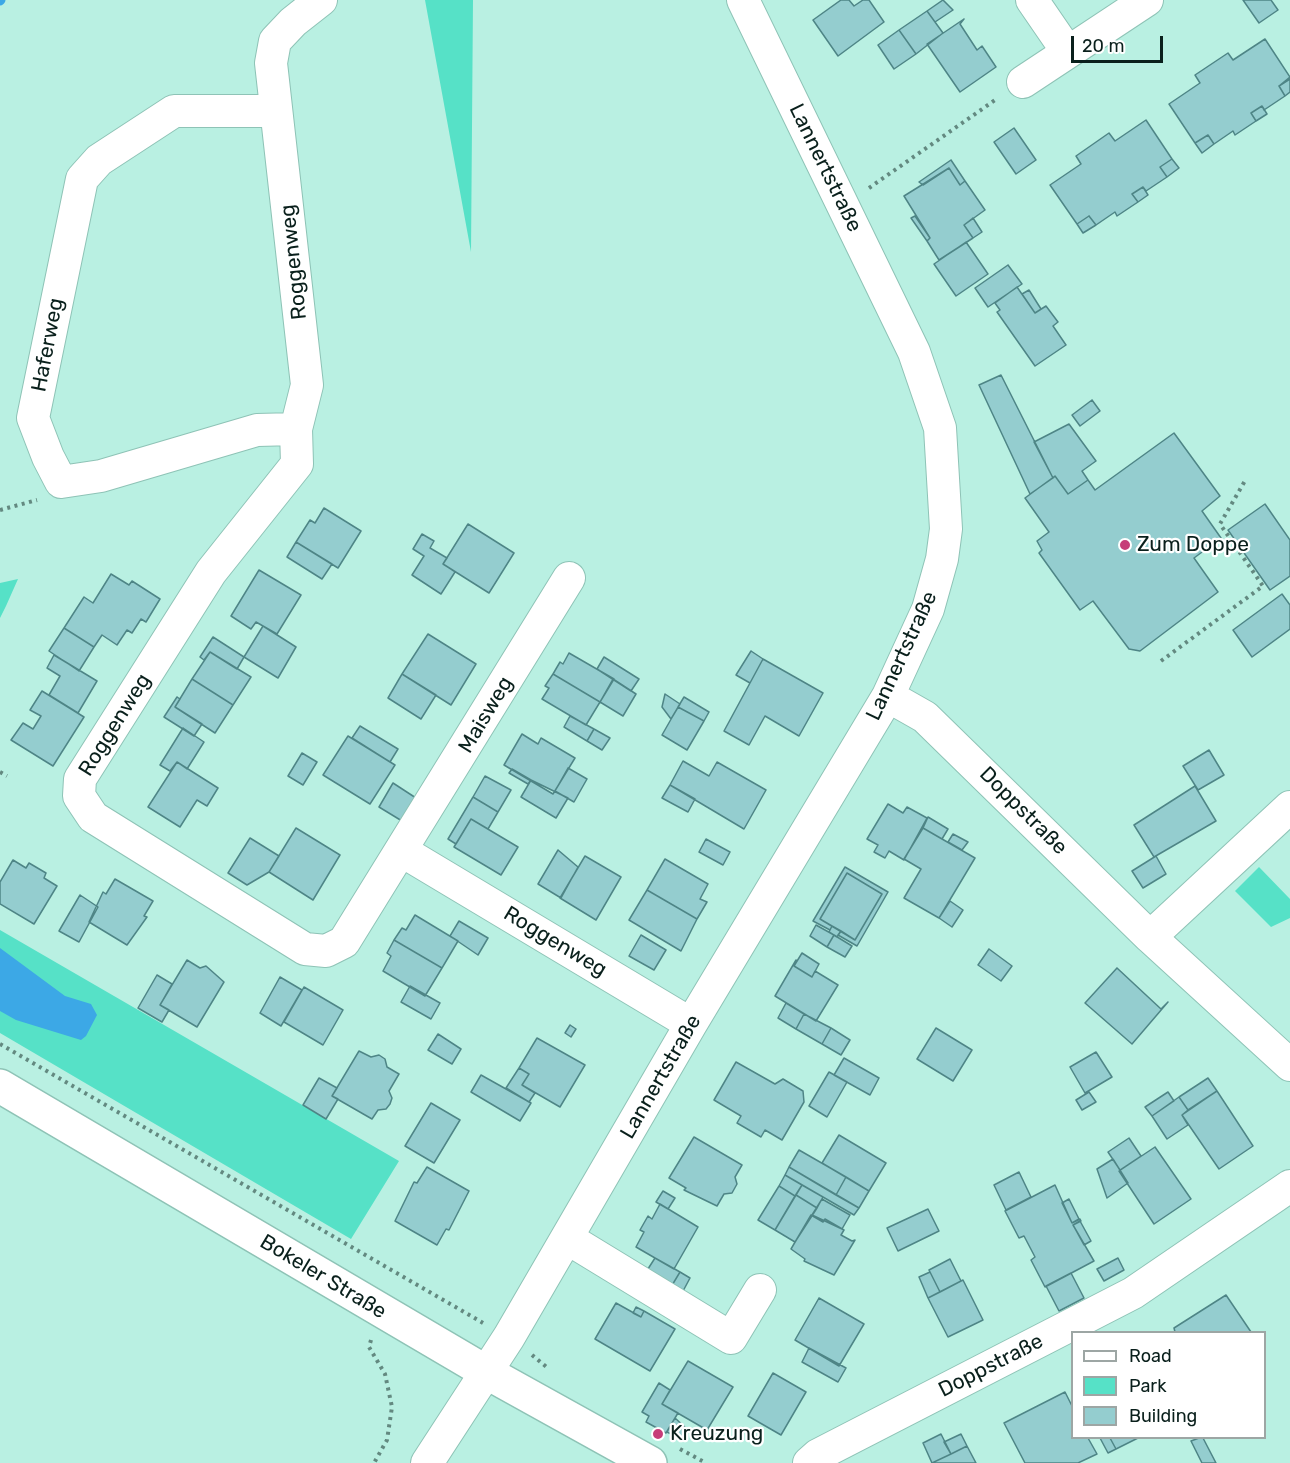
<!DOCTYPE html>
<html>
<head>
<meta charset="utf-8">
<style>
  body { margin:0 }
  #map { position:relative; width:1290px; height:1463px; overflow:hidden; background:#b9f0e2; font-family:Rubik,sans-serif }
  canvas { display:block }
  .legend { position:absolute; left:1071px; top:1331px; width:195px; height:108px; box-sizing:border-box; background:#fff; border:2px solid #9da6a4; margin:0; padding:8px 10px; list-style:none; font-size:18px; color:#0a201c }
  .legend li { display:flex; align-items:center; gap:12px; height:30px }
  .legend b { width:30px; border:2px solid #9da6a4 }
  .scale { position:absolute; left:1071px; top:36px; width:92px; height:27px; box-sizing:border-box; border:3px solid #0a201c; border-top:0; padding-left:8px; font-size:18px; line-height:21px; white-space:nowrap; color:#0a201c; -webkit-text-stroke:4px #fff; paint-order:stroke }
</style>
</head>
<body>
<div id="map">
<canvas width="1290" height="1463"></canvas>
<ul class="legend">
<li><b style="height:8px;background:#fff"></b>Road</li>
<li><b style="height:16px;background:#56e1c7"></b>Park</li>
<li><b style="height:16px;background:#94cdcf"></b>Building</li>
</ul>
<div class="scale">20 m</div>
</div>
<script>
const ctx = document.querySelector('canvas').getContext('2d');
ctx.lineJoin = 'round';
function paint(path, color) {
  ctx.fillStyle = color;
  ctx.fill(path, 'evenodd');
}
function toPath(rows) {
  const path = new Path2D();
  for (const r of rows) {
    path.moveTo(r[0], r[1]);
    for (let i = 2; i < r.length; i += 2) path.lineTo(r[i], r[i + 1]);
  }
  return path;
}
function strokePath(path, color, width, dash) {
  ctx.strokeStyle = color;
  ctx.lineWidth = width;
  ctx.lineCap = dash ? 'butt' : 'round';
  ctx.setLineDash(dash || []);
  ctx.stroke(path);
}
function label(font, color, halo, rows, align = 'center') {
  ctx.font = font + ' Rubik,sans-serif';
  ctx.lineWidth = 4.5;
  ctx.setLineDash([]);
  ctx.textBaseline = 'middle';
  ctx.strokeStyle = halo;
  ctx.fillStyle = color;
  for (const [text, x, y, turn = 0] of rows) {
    ctx.save();
    ctx.translate(x, y);
    ctx.rotate((+turn || 0) * Math.PI / 180);
    ctx.textAlign = isNaN(turn) ? turn : align;
    if (halo) ctx.strokeText(text, 0, 0);
    ctx.fillText(text, 0, 0);
    ctx.restore();
  }
}
paint(toPath([
  [425,0,473,0,471,252],
  [18,579,6,606,0,618,0,583],
  [1259,867,1290,899,1290,918,1271,927,1235,891],
  [0,930,399,1161,351,1239,0,1033]
]), '#56e1c7');
paint(toPath([
  [0,948,65,996,91,1004,97,1015,86,1036,81,1040,16,1020,0,1011]
]), '#3ca8e6');
strokePath(toPath([
  [0,1,1,0]
]), '#3ca8e6', 9);
const building = toPath([
  [841,0,849,0,854,6,863,0,869,0,884,22,838,56,813,20,841,0],
  [943,0,953,10,935,22,927,11,943,0],
  [1243,0,1271,0,1278,10,1259,23,1243,0],
  [927,11,943,33,916,54,899,30,927,11],
  [964,19,960,24,977,50,982,46,996,67,960,92,927,44,964,19],
  [899,30,916,54,894,69,878,45,899,30],
  [1265,39,1290,77,1279,86,1285,96,1264,110,1262,106,1251,113,1256,121,1235,135,1233,131,1214,144,1208,135,1195,143,1169,104,1200,83,1195,75,1228,53,1233,60,1265,39],
  [1290,79,1290,92,1285,96,1279,86,1290,79],
  [1262,106,1267,114,1256,121,1251,113,1262,106],
  [1146,120,1172,159,1160,167,1167,177,1146,191,1143,187,1132,194,1138,202,1117,216,1115,212,1096,225,1089,216,1077,224,1050,185,1081,164,1076,156,1109,133,1115,141,1146,120],
  [1014,128,1036,160,1016,174,994,142,1014,128],
  [1208,135,1214,144,1202,153,1195,143,1208,135],
  [1172,159,1179,168,1167,177,1160,167,1172,159],
  [951,160,965,181,960,185,949,168,923,185,919,182,951,160],
  [949,168,960,185,965,181,985,210,964,225,973,238,939,260,927,241,930,238,904,196,949,168],
  [1143,187,1148,195,1138,202,1132,194,1143,187],
  [915,216,930,238,927,241,911,218,915,216],
  [1089,216,1096,225,1083,233,1077,224,1089,216],
  [973,218,982,232,973,238,964,225,973,218],
  [966,242,988,274,956,296,934,264,966,242],
  [1008,265,1022,284,988,307,975,288,1008,265],
  [1017,287,1035,313,1046,306,1058,322,1053,326,1066,345,1035,366,997,312,1000,310,995,303,1017,287],
  [1029,290,1041,309,1035,313,1022,294,1029,290],
  [1001,375,1053,478,1030,494,979,385,1001,375],
  [1092,400,1100,411,1080,426,1072,415,1092,400],
  [1069,424,1096,461,1082,471,1088,480,1068,494,1055,476,1053,478,1034,442,1069,424],
  [1174,433,1220,496,1202,511,1221,538,1194,558,1218,592,1140,651,1129,649,1093,601,1080,610,1039,553,1042,550,1037,541,1049,532,1025,498,1055,476,1068,494,1088,480,1095,490,1174,433],
  [1265,504,1290,540,1290,576,1270,590,1228,530,1265,504],
  [324,508,361,531,338,568,296,542,310,520,315,523,324,508],
  [468,524,514,553,489,593,443,564,468,524],
  [422,534,434,541,430,548,447,558,443,564,455,572,441,594,412,575,424,556,413,549,422,534],
  [296,542,332,564,322,579,287,557,296,542],
  [259,570,301,595,277,634,256,622,251,629,231,616,259,570],
  [111,574,129,585,132,581,160,599,146,622,141,619,132,633,127,630,117,645,102,635,94,647,64,628,84,597,93,603,111,574],
  [1282,594,1290,605,1290,629,1252,657,1233,630,1282,594],
  [263,626,296,647,278,678,244,657,263,626],
  [64,628,94,647,79,671,49,651,64,628],
  [428,634,476,664,451,705,402,674,428,634],
  [213,637,244,657,237,669,210,652,204,660,200,657,213,637],
  [751,651,763,659,750,683,736,675,751,651],
  [210,652,251,677,233,705,192,679,210,652],
  [569,653,614,679,600,702,553,674,560,662,563,664,569,653],
  [54,655,97,681,78,713,49,695,60,676,47,668,54,655],
  [604,657,639,679,631,691,597,669,604,657],
  [763,659,823,693,799,736,765,716,749,745,724,731,763,659],
  [402,674,436,695,421,719,388,698,402,674],
  [553,674,600,702,586,725,542,699,549,688,545,686,553,674],
  [192,679,233,705,215,733,175,707,192,679],
  [613,679,636,694,623,716,600,702,613,679],
  [42,691,84,717,53,766,11,740,23,723,33,729,41,716,30,710,42,691],
  [665,694,680,704,671,719,662,707,665,694],
  [177,697,180,699,175,707,202,724,194,736,164,717,177,697],
  [684,697,709,712,704,721,678,707,684,697],
  [678,707,704,721,687,750,662,735,678,707],
  [570,716,594,729,587,741,564,727,570,716],
  [360,726,398,749,390,762,352,738,360,726],
  [183,728,204,742,187,769,177,762,170,771,160,765,183,728],
  [594,729,610,738,602,750,587,741,594,729],
  [522,734,538,744,541,738,575,758,553,794,504,765,522,734],
  [348,736,395,765,370,804,323,775,348,736],
  [1209,750,1224,775,1198,790,1183,766,1209,750],
  [302,753,317,762,303,785,288,776,302,753],
  [683,761,709,776,717,762,766,790,744,829,670,785,683,761],
  [177,762,218,788,207,806,197,800,180,827,148,807,177,762],
  [568,768,587,779,574,802,555,791,568,768],
  [512,769,531,780,528,784,509,773,512,769],
  [485,776,511,790,498,812,473,797,485,776],
  [531,780,568,798,556,818,521,797,531,780],
  [393,783,416,798,402,821,379,807,393,783],
  [670,785,695,799,688,812,662,798,670,785],
  [1195,786,1216,821,1154,857,1134,825,1195,786],
  [473,797,498,812,488,829,471,819,456,844,448,839,473,797],
  [888,804,903,813,907,807,927,818,904,860,889,851,885,858,874,852,878,845,867,839,888,804],
  [928,817,948,829,942,839,923,828,928,817],
  [471,819,518,847,501,875,454,847,471,819],
  [296,828,340,855,313,900,269,872,296,828],
  [923,828,975,858,939,918,904,898,921,869,904,859,923,828],
  [953,834,968,842,962,850,948,842,953,834],
  [250,838,279,856,269,872,247,885,228,873,250,838],
  [706,839,730,852,723,865,699,852,706,839],
  [558,850,578,867,561,898,538,884,558,850],
  [585,856,621,877,596,920,560,898,585,856],
  [1156,856,1166,874,1143,888,1132,871,1156,856],
  [665,859,708,884,700,899,707,902,697,919,647,890,665,859],
  [13,860,26,868,29,863,46,873,44,878,57,886,34,924,0,904,0,882,13,860],
  [845,867,888,892,857,946,838,935,841,931,855,940,882,894,847,873,820,919,832,926,830,930,813,921,845,867],
  [847,873,882,894,855,940,820,919,847,873],
  [115,879,153,901,144,916,147,917,127,945,89,922,103,892,106,894,115,879],
  [647,890,697,919,681,951,629,920,647,890],
  [80,895,98,907,79,942,59,931,80,895],
  [950,901,963,910,952,927,939,918,950,901],
  [415,915,458,941,442,968,394,940,402,928,406,930,415,915],
  [459,921,488,938,478,955,450,936,459,921],
  [816,925,834,935,827,947,810,936,816,925],
  [832,926,841,931,837,937,829,932,832,926],
  [641,935,666,950,654,970,629,956,641,935],
  [834,935,852,946,845,957,827,947,834,935],
  [394,940,442,968,425,996,383,971,391,956,387,953,394,940],
  [989,949,1012,966,1001,981,978,965,989,949],
  [802,953,819,964,812,977,794,966,802,953],
  [187,960,200,968,206,966,224,982,197,1027,160,1005,187,960],
  [796,960,794,966,812,977,815,971,838,985,816,1021,775,996,796,960],
  [1117,968,1161,1009,1168,1002,1132,1044,1085,1003,1117,968],
  [157,975,172,984,160,1005,169,1010,162,1022,138,1008,157,975],
  [280,977,302,990,281,1026,260,1013,280,977],
  [410,986,440,1003,431,1019,401,1002,410,986],
  [304,987,343,1010,323,1045,284,1022,304,987],
  [786,1003,804,1014,796,1029,778,1018,786,1003],
  [804,1014,831,1028,822,1044,796,1029,804,1014],
  [570,1025,576,1029,571,1037,565,1033,570,1025],
  [831,1028,850,1040,841,1055,822,1044,831,1028],
  [936,1028,972,1050,953,1081,917,1059,936,1028],
  [438,1034,461,1049,452,1064,428,1050,438,1034],
  [537,1038,585,1065,560,1107,522,1085,529,1074,519,1068,537,1038],
  [359,1051,371,1057,379,1055,385,1059,387,1067,399,1074,389,1091,392,1098,390,1104,386,1109,378,1110,372,1119,332,1096,359,1051],
  [1096,1052,1112,1077,1085,1093,1070,1067,1096,1052],
  [844,1058,879,1078,870,1095,834,1075,844,1058],
  [736,1062,775,1084,783,1079,803,1091,804,1102,782,1140,765,1130,761,1137,737,1123,741,1116,714,1100,736,1062],
  [519,1068,529,1074,522,1085,535,1093,529,1102,506,1088,519,1068],
  [829,1072,847,1082,827,1117,809,1106,829,1072],
  [481,1075,531,1103,520,1121,471,1092,481,1075],
  [319,1078,337,1088,332,1096,338,1099,326,1119,303,1105,319,1078],
  [1208,1078,1217,1091,1188,1110,1179,1097,1208,1078],
  [1217,1091,1253,1146,1219,1169,1182,1115,1217,1091],
  [1089,1092,1096,1102,1082,1110,1076,1100,1089,1092],
  [1168,1092,1174,1101,1152,1116,1145,1107,1168,1092],
  [1179,1097,1188,1110,1182,1115,1188,1125,1167,1139,1152,1116,1179,1097],
  [431,1103,460,1120,434,1163,405,1146,431,1103],
  [839,1135,886,1163,869,1191,822,1163,839,1135],
  [694,1137,742,1165,735,1177,737,1184,732,1193,724,1194,717,1206,684,1190,686,1188,669,1178,694,1137],
  [1129,1138,1141,1156,1120,1170,1108,1152,1129,1138],
  [1155,1147,1191,1199,1154,1224,1119,1171,1155,1147],
  [799,1150,846,1177,836,1195,789,1167,799,1150],
  [1113,1159,1128,1183,1107,1198,1097,1169,1113,1159],
  [427,1167,469,1191,449,1230,446,1229,437,1245,395,1221,414,1182,417,1183,427,1167],
  [789,1167,859,1208,854,1215,785,1175,789,1167],
  [1019,1172,1031,1197,1006,1210,994,1185,1019,1172],
  [785,1175,802,1185,795,1196,779,1186,785,1175],
  [846,1177,869,1191,859,1208,836,1195,846,1177],
  [802,1185,823,1197,817,1208,796,1195,802,1185],
  [1055,1185,1072,1223,1080,1219,1081,1221,1073,1225,1094,1261,1045,1287,1031,1260,1035,1257,1024,1236,1019,1238,1005,1211,1055,1185],
  [779,1186,795,1196,775,1230,758,1220,779,1186],
  [663,1191,675,1198,668,1209,656,1202,663,1191],
  [796,1195,817,1208,795,1242,775,1230,796,1195],
  [822,1199,850,1215,842,1229,812,1215,822,1199],
  [1069,1199,1079,1219,1072,1223,1062,1203,1069,1199],
  [660,1204,698,1227,674,1269,636,1247,644,1232,640,1230,648,1216,652,1219,660,1204],
  [928,1209,939,1231,898,1251,887,1228,928,1209],
  [811,1215,823,1222,825,1219,844,1230,841,1235,852,1241,855,1240,834,1275,804,1261,805,1259,791,1249,811,1215],
  [1080,1221,1091,1241,1084,1245,1073,1225,1080,1221],
  [655,1258,680,1272,671,1287,646,1272,655,1258],
  [1118,1258,1124,1270,1104,1281,1097,1269,1118,1258],
  [950,1259,961,1281,940,1292,929,1270,950,1259],
  [680,1272,690,1278,682,1293,671,1287,680,1272],
  [930,1272,940,1292,928,1298,919,1277,930,1272],
  [1071,1273,1084,1298,1059,1311,1046,1286,1071,1273],
  [963,1280,983,1320,948,1337,928,1298,963,1280],
  [1226,1295,1251,1332,1175,1332,1174,1328,1226,1295],
  [819,1298,864,1324,839,1366,795,1340,819,1298],
  [616,1303,641,1317,644,1311,675,1329,650,1371,595,1339,616,1303],
  [636,1307,644,1311,641,1317,633,1313,636,1307],
  [809,1348,846,1368,838,1382,802,1362,809,1348],
  [688,1361,733,1387,707,1430,662,1404,688,1361],
  [773,1373,806,1392,781,1435,748,1416,773,1373],
  [659,1383,670,1390,662,1404,678,1413,666,1433,646,1422,649,1416,642,1412,659,1383],
  [1065,1392,1072,1406,1072,1438,1088,1438,1097,1454,1078,1463,1025,1463,1004,1423,1065,1392],
  [675,1418,687,1429,681,1439,667,1432,675,1418],
  [941,1434,951,1454,932,1463,923,1443,941,1434],
  [961,1434,967,1446,951,1454,944,1442,961,1434],
  [1100,1438,1110,1438,1116,1449,1108,1453,1100,1438],
  [1110,1438,1138,1438,1116,1449,1110,1438],
  [1199,1438,1203,1438,1216,1463,1202,1463,1191,1441,1199,1438],
  [967,1446,976,1463,932,1463,951,1454,967,1446]
]);
paint(building, '#94cdcf');
strokePath(building, '#4e8586', 1.5);
const minor = toPath([
  [321,0,293,22,275,41,271,63,307,385,296,429,297,464,211,572,80,779,79,796,93,817,305,949,326,951,344,942,569,578],
  [1032,0,1067,51],
  [1023,82,1147,0],
  [276,111,174,111,99,160,82,179,33,418,48,457,61,482,101,476,257,430,296,429],
  [888,696,925,717,1150,937,1290,1065],
  [402,851,691,1024],
  [1150,937,1290,807],
  [567,1238,731,1338,760,1290],
  [427,1463,509,1337,691,1024,888,696,928,609,942,559,946,529,940,428,914,352,743,0],
  [809,1463,818,1455,1133,1293,1290,1186]
]);
const major = toPath([
  [0,1086,486,1372,650,1463]
]);
strokePath(minor, '#8ec3b6', 34);
strokePath(major, '#8ec3b6', 36);
strokePath(toPath([
  [869,188,998,98],
  [0,510,37,500],
  [1161,661,1263,586,1220,524,1246,479],
  [0,772,7,776],
  [0,1044,483,1323],
  [371,1340,369,1347,385,1374,392,1407,387,1440,374,1463],
  [532,1355,549,1369],
  [680,1449,706,1463]
]), '#638980', 4, [3, 4.5]);
strokePath(minor, '#fff', 32);
strokePath(major, '#fff', 33);
for (const [x, y, r, color] of [
  [1125,545,6,"#c63d78"],
  [658,1434,6,"#c63d78"]
]) {
  const dot = new Path2D();
  dot.arc(x, y, r, 0, 2 * Math.PI);
  ctx.fillStyle = color;
  ctx.fill(dot);
  strokePath(dot, '#fff', 2);
}
label('21px', '#0a201c', '#fff', [
  ["Lannertstraße",825,168,64],
  ["Roggenweg",294,262,-96],
  ["Haferweg",48,345,-79],
  ["Lannertstraße",902,656,-65],
  ["Maisweg",486,715,-59],
  ["Roggenweg",115,725,-58],
  ["Doppstraße",1023,811,45],
  ["Roggenweg",555,942,31],
  ["Lannertstraße",661,1077,-60],
  ["Bokeler Straße",323,1277,31],
  ["Doppstraße",991,1366,-27]
]);
label('21px', '#0a201c', '#fff', [
  ["Zum Doppe",1137,545],
  ["Kreuzung",670,1434]
], 'left');
</script>
</body>
</html>
